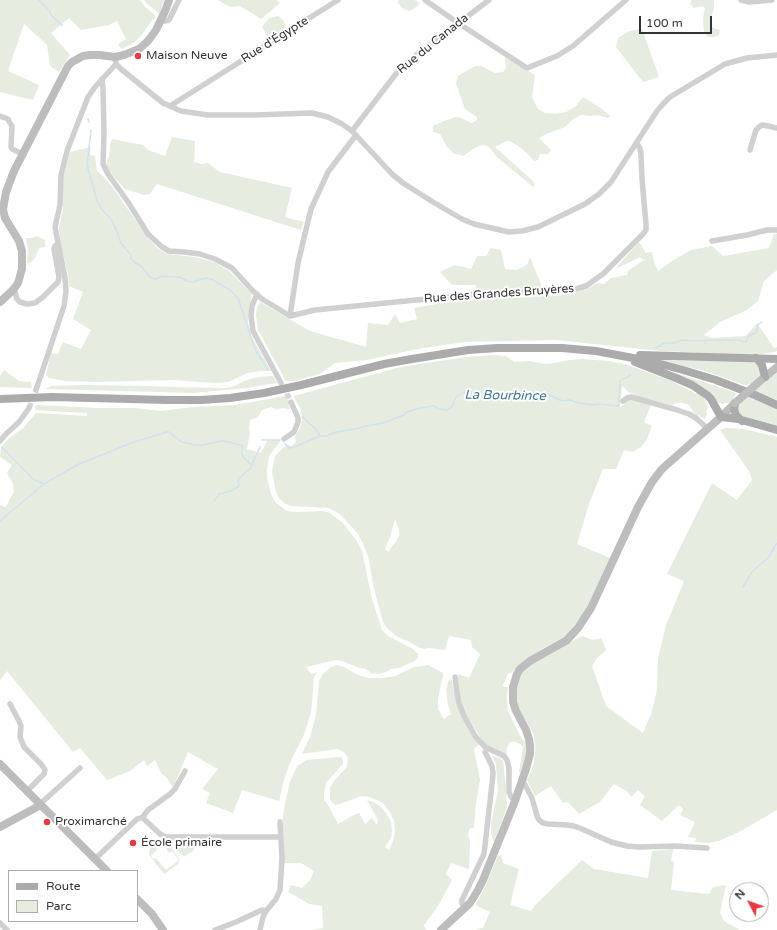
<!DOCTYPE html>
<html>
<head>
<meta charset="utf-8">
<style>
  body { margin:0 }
  #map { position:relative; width:777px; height:930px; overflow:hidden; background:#fff; font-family:"Varela Round",sans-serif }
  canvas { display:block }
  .legend { position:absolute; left:8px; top:870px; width:130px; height:52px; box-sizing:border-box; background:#fff; border:1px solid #adadad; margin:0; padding:5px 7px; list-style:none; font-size:12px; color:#333 }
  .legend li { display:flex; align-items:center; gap:8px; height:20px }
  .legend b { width:20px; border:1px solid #adadad }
  .north { position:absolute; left:729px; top:882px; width:40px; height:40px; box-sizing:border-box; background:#fff; border:1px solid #adadad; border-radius:50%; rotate:311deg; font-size:11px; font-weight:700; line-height:16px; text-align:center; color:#333 }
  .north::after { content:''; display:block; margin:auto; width:14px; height:18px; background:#e63946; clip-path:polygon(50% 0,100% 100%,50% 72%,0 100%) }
  .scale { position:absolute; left:639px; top:16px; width:73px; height:18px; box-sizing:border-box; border:2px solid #333; border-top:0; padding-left:5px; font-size:12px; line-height:14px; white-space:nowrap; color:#333; -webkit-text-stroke:3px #fff; paint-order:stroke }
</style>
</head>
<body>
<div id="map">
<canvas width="777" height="930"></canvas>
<ul class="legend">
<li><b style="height:5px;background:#ababab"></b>Route</li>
<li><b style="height:11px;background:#e6ecdf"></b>Parc</li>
</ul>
<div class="north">N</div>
<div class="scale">100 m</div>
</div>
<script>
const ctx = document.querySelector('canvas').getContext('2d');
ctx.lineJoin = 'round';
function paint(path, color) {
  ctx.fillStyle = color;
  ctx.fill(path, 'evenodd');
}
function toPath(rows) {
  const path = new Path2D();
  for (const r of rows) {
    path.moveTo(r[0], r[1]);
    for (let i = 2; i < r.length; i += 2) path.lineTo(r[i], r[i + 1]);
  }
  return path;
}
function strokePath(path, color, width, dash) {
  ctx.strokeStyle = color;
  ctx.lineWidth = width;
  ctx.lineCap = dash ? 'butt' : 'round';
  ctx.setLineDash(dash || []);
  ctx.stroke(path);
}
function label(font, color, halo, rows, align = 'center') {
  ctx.font = font + ' "Varela Round",sans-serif';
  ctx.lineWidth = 4;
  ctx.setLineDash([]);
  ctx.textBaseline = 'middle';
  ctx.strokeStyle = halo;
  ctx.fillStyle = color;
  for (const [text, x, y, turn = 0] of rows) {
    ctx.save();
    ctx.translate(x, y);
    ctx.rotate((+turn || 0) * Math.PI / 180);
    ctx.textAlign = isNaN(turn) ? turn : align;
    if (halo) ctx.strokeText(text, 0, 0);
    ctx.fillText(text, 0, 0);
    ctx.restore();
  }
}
paint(toPath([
  [0,0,140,0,145,7,155,15,155,19,153,19,141,36,132,44,121,49,118,44,126,39,117,21,109,25,81,30,69,18,51,33,70,55,59,72,50,66,47,45,24,24,8,71,39,85,33,100,0,92],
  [144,0,164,0,160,14,147,4],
  [218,0,277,0,280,3,261,19,240,6,230,7],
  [398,0,415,0,420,3,416,7,410,11,406,10,401,7,398,3],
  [692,0,714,0,714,8,712,15,710,23,713,28,720,30,719,35,714,37,708,37,704,33,703,18,705,8,703,6,694,8,690,4],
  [278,16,283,20,286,28,268,39,262,26,270,18],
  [642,29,659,77,643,82,616,47,618,38,629,31],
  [505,57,535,75,532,97,538,109,545,113,555,114,566,112,576,106,583,97,602,109,610,116,608,118,597,115,591,116,581,115,572,120,565,127,546,134,539,138,551,150,548,154,540,154,538,160,534,161,529,155,521,148,510,141,506,141,495,147,533,181,535,187,532,186,497,157,489,147,484,145,476,147,463,156,453,153,447,147,440,134,433,132,433,126,444,121,456,117,461,118,472,123,477,120,477,117,465,109,456,84,458,76,475,66,481,66,495,73,503,72,506,68],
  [172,137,195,141,194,162,201,164,208,163,220,172,292,188,285,217,304,222,301,230,157,184,150,194,144,195,125,189,113,176,106,165,110,152,110,144,112,139,143,145,148,150,165,156],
  [91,147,90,155,95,156,97,171,104,177,114,189,147,237,158,249,168,254,195,257,214,262,229,271,252,294,249,310,248,322,251,335,271,371,259,371,248,373,228,382,215,383,173,380,95,382,65,381,49,378,46,375,51,353,58,354,63,342,81,349,91,330,73,319,83,292,69,286,68,275,60,241,59,228,63,208,63,177,70,152],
  [774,234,777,234,777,270,764,281,758,301,747,310,720,322,704,335,711,338,746,336,757,323,774,348,777,347,777,351,774,352,756,355,661,351,556,340,465,342,417,349,367,360,335,363,320,374,295,381,286,381,258,330,256,315,257,307,260,302,310,331,366,347,368,323,388,325,395,314,400,323,417,319,414,308,442,303,471,300,566,295,587,289,597,283,604,284,611,278,627,275,628,271,644,260,640,257,628,263,615,269,639,242,646,253,652,252,654,262,658,271,672,261,691,250,712,246,723,256,769,248],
  [37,236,45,240,45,247,39,248,36,256,33,261,27,264,28,249,26,238,31,238],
  [491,248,501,250,505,269,517,270,527,265,530,257,542,287,477,293,476,285,452,285,440,272,455,265,471,269,477,256,486,256],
  [494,355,506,356,514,362,529,361,544,364,555,363,569,360,583,359,608,361,625,364,674,382,696,394,698,392,705,399,708,407,706,412,707,414,705,419,694,413,689,405,680,402,672,405,640,397,628,392,622,386,620,407,623,406,626,400,633,400,651,405,644,422,652,426,647,439,641,447,633,452,624,450,616,469,603,469,589,504,577,544,610,558,584,613,567,635,542,649,525,660,511,673,508,674,503,685,504,687,508,687,507,697,508,711,522,739,525,742,527,749,526,761,522,773,519,772,523,747,520,744,516,742,510,742,507,748,506,755,486,745,483,742,467,717,461,702,458,685,458,674,469,678,480,654,472,647,471,640,449,636,445,650,429,648,423,649,418,647,408,641,398,637,388,629,383,622,374,589,368,556,363,544,358,534,340,514,329,508,291,506,284,503,278,497,276,492,272,472,275,456,287,444,291,446,296,442,295,437,300,428,302,419,301,410,297,403,294,396,400,367,466,357],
  [395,519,399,530,399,536,396,542,390,548,389,552,385,549,390,537],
  [654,359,751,361,759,366,761,377,747,386,705,371],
  [4,370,19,381,31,382,32,388,0,387,0,376],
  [666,370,710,384,736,393,731,403,725,403,723,404,717,402],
  [777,371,777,400,754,390],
  [273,376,277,383,246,388,194,393,45,389,51,386,81,385,150,386,173,387,225,388,232,387,244,381,257,377],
  [285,396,289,403,290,409,282,408,276,410,271,407,262,410,258,417,250,420,249,428,250,433,247,449,261,453,267,441,281,440,269,456,267,469,267,477,271,494,276,503,287,511,297,512,323,511,330,513,343,523,356,540,362,551,372,599,382,630,388,636,413,649,418,654,418,658,413,662,399,668,391,669,386,672,378,674,371,673,366,669,360,668,342,661,336,660,306,667,311,674,317,672,314,677,311,713,303,737,291,760,284,780,279,801,242,790,233,813,206,803,210,793,202,789,218,769,188,752,173,788,167,778,162,774,155,760,147,766,144,760,130,771,107,780,80,748,73,752,7,671,0,680,0,505,5,507,8,504,9,500,14,492,13,484,7,473,12,465,0,457,1,448,7,440,24,427,36,413,87,416,87,413,35,410,35,407,37,405,98,408,133,408,162,411,193,407,235,405],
  [748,396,777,409,777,427,747,420,740,414,737,406],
  [726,428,744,429,777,437,777,810,741,831,719,841,708,843,695,842,696,838,688,837,695,822,680,815,683,809,679,805,662,821,640,805,645,796,638,790,631,797,628,792,614,784,600,802,579,814,568,802,563,803,551,786,535,796,527,780,533,766,535,755,534,735,518,707,516,691,520,674,533,662,582,636,593,640,601,638,606,650,597,658,592,666,606,706,643,733,651,714,657,690,658,659,666,625,684,581,667,574,712,483,737,500,752,480,749,471,720,430],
  [337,665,344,667,358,675,368,678,383,678,395,676,414,667,422,666,428,665,436,669,443,673,443,676,440,688,438,700,438,709,444,719,451,714,448,705,446,690,448,682,450,679,452,681,454,693,480,744,474,749,480,780,476,804,474,828,470,828,468,834,470,843,469,869,451,863,446,874,452,880,438,906,424,925,426,930,312,930,323,928,322,906,309,904,296,896,288,892,291,885,302,888,310,880,314,871,301,863,284,863,283,827,283,816,285,804,290,782,297,766,307,760,341,757,343,760,343,764,326,783,324,793,324,800,328,805,338,824,354,815,359,813,365,824,372,818,377,825,378,820,367,800,373,802,380,806,386,813,391,822,392,830,391,838,385,847,389,850,393,841,395,831,394,821,390,812,383,803,370,797,361,796,340,804,335,805,330,800,330,788,334,781,346,768,348,761,348,758,344,752,338,749,302,754,310,737,316,715,319,681,323,674,331,667],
  [492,756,500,758,503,761,506,787,507,807,494,842,491,834,491,823,498,791,496,764],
  [157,839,159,841,159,846,156,851,151,856,154,859,156,858,166,870,179,860,172,851,169,853,166,849,169,847,171,847,180,860,177,865,164,874,149,855,150,847],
  [175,846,195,846,193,851,185,856,182,855],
  [673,849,671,861,674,862,671,890,709,894,713,887,726,885,720,912,724,921,740,930,477,930,476,929,483,928,490,912,475,905,483,891,498,856,501,855,503,863,519,869,510,905,531,911,536,904,582,860,594,869,648,878,652,851]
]), '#e6ecdf');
strokePath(toPath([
  [39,0,48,9,52,16,62,25],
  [88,119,89,122],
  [91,130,87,165,97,201,103,211,111,219,116,229,121,243,131,255,131,259,134,262,142,267,149,276,151,278,156,279,162,276,179,277,187,281,193,282,206,278,211,279,230,290,238,298,255,349,268,370],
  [656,348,664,343,674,343,683,340,694,341,720,340,739,340,743,342,746,342,748,336,756,333,758,325,762,322],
  [302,417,315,428,320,436],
  [262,440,280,440],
  [285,444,289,448,294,447,320,436,326,436,336,432,360,428,362,427,387,422,393,419,404,415,407,412,420,408,434,406,438,409,447,410,452,407,456,397,462,393,467,393,478,392,498,394,518,394,549,395,562,401,571,400,575,402,592,405,596,404,618,406,619,403,620,381,624,378,628,377,630,375],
  [2,447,33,479,44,484],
  [214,501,219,494,231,491,239,486,238,480,240,477,250,469,260,447],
  [0,521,44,484,77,465,131,443,167,432,169,432,182,442,195,445,203,445,211,443,222,441,229,442,242,446,242,454,243,457,252,465],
  [743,587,752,572,768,558,777,543]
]), '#cfe2ee', 1.5);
strokePath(toPath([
  [283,386,291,402],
  [29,408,36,390]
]), '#d6d6d6', 5.5, [5.5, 3]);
strokePath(toPath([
  [425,0,458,23,527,68,557,56,573,46,626,0],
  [741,0,749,2,772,0],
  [161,21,166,21,169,20,179,0],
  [115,57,116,64,121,69,163,103,181,111,208,115,254,115,312,113,328,117,342,124,352,131,392,174,403,183,433,202,462,219,474,224,509,232,522,231,538,227,585,204,599,194,611,182,657,111,663,104,670,97,725,64,747,58,777,55],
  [102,79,103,88,104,134,103,164,108,174,128,202,148,234,162,247,169,251,184,252,200,254,215,259,232,268,253,291,262,299,290,316],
  [170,106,338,0],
  [0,116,8,119,10,123,12,126,11,147,12,149,23,154],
  [352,131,402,66,489,0],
  [750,150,756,130,759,127,762,125,768,126,777,128],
  [712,241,747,235,767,230,777,230],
  [13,290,15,292,17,299,20,302,27,304,35,303,43,297,58,282,59,277,54,249,55,246,58,244],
  [257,294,252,306,251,316,253,331,281,383],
  [290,316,315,310,477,294,576,289,586,286,603,274,643,234,646,230,646,224,642,179,641,154,640,149,638,145,636,143],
  [290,316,298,263,311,209,328,172,356,135],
  [36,390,64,306,66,291,65,278,55,227,60,205,61,175,67,151,88,97,95,87,116,64],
  [623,401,627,398,631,397,674,409,689,414,696,418,708,429],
  [284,439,294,432,298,422,298,418,291,402],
  [0,441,6,434,19,422,29,408],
  [455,677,457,693,459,703,464,716,475,736,485,747,504,756,507,760,509,768,509,792,511,797,515,801],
  [10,704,19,721,21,726,20,737,24,747,41,764,45,770,44,774,27,791],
  [523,781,532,798,537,816,539,820,543,823,548,824,567,825,574,826,582,829,611,842,627,846,638,847,675,846,707,848],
  [40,804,80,768],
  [142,818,144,819,160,834,166,837,281,837],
  [95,859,137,819,140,818,142,818,148,810,170,794,175,789,185,771],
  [464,908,462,903,462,900,484,854,492,784,493,773,492,766,485,752],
  [0,923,7,930],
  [215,930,236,922,262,910,266,911],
  [260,930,263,917,266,911,276,899,280,890,282,859,280,822]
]), '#d0d0d0', 5.5);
strokePath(toPath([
  [0,302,13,290,18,283,22,269,22,251,19,241,5,218,3,209,6,192,14,171,68,66,72,62,83,56,90,55,99,55,115,57,124,55,139,49,148,41,156,30,166,9,169,0],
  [761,380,777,367],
  [0,764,107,871],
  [0,827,37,807,40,804],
  [137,899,152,914,163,930],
  [441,930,470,903,478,890,483,880,515,801,526,769,530,754,530,746,529,739,526,730,516,711,513,702,513,687,517,674,520,669,530,661,567,640,578,628,591,608,638,507,652,482,662,469,721,417,735,403]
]), '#bdbdbd', 8);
strokePath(toPath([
  [640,355,777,359],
  [756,358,762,365,765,377],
  [635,362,676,378,692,385,707,395,711,399,721,417,738,419,777,430],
  [0,399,52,397,168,400,201,400,230,398,264,393,301,385,384,364,412,359,468,350,497,348,562,348,596,351,649,361,683,370,716,380,755,395,777,405],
  [735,403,734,409,736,415,742,421]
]), '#ababab', 8);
strokePath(toPath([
  [735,403,760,381]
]), '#bdbdbd', 8);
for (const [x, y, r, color] of [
  [138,56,4,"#e63946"],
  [47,822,4,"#e63946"],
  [133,843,4,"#e63946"]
]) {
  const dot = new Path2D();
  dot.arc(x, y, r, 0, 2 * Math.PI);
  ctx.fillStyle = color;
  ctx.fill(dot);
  strokePath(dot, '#fff', 1.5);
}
label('12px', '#333', '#fff', [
  ["Rue d'Égypte",275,40,-32],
  ["Rue du Canada",433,44,-39],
  ["Rue des Grandes Bruyères",499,294,-4]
]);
label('12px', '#333', '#fff', [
  ["Maison Neuve",146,56],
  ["Proximarché",55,822],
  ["École primaire",141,843]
], 'left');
label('italic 13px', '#3f7597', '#fff', [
  ["La Bourbince",505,396,1]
]);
</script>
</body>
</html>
